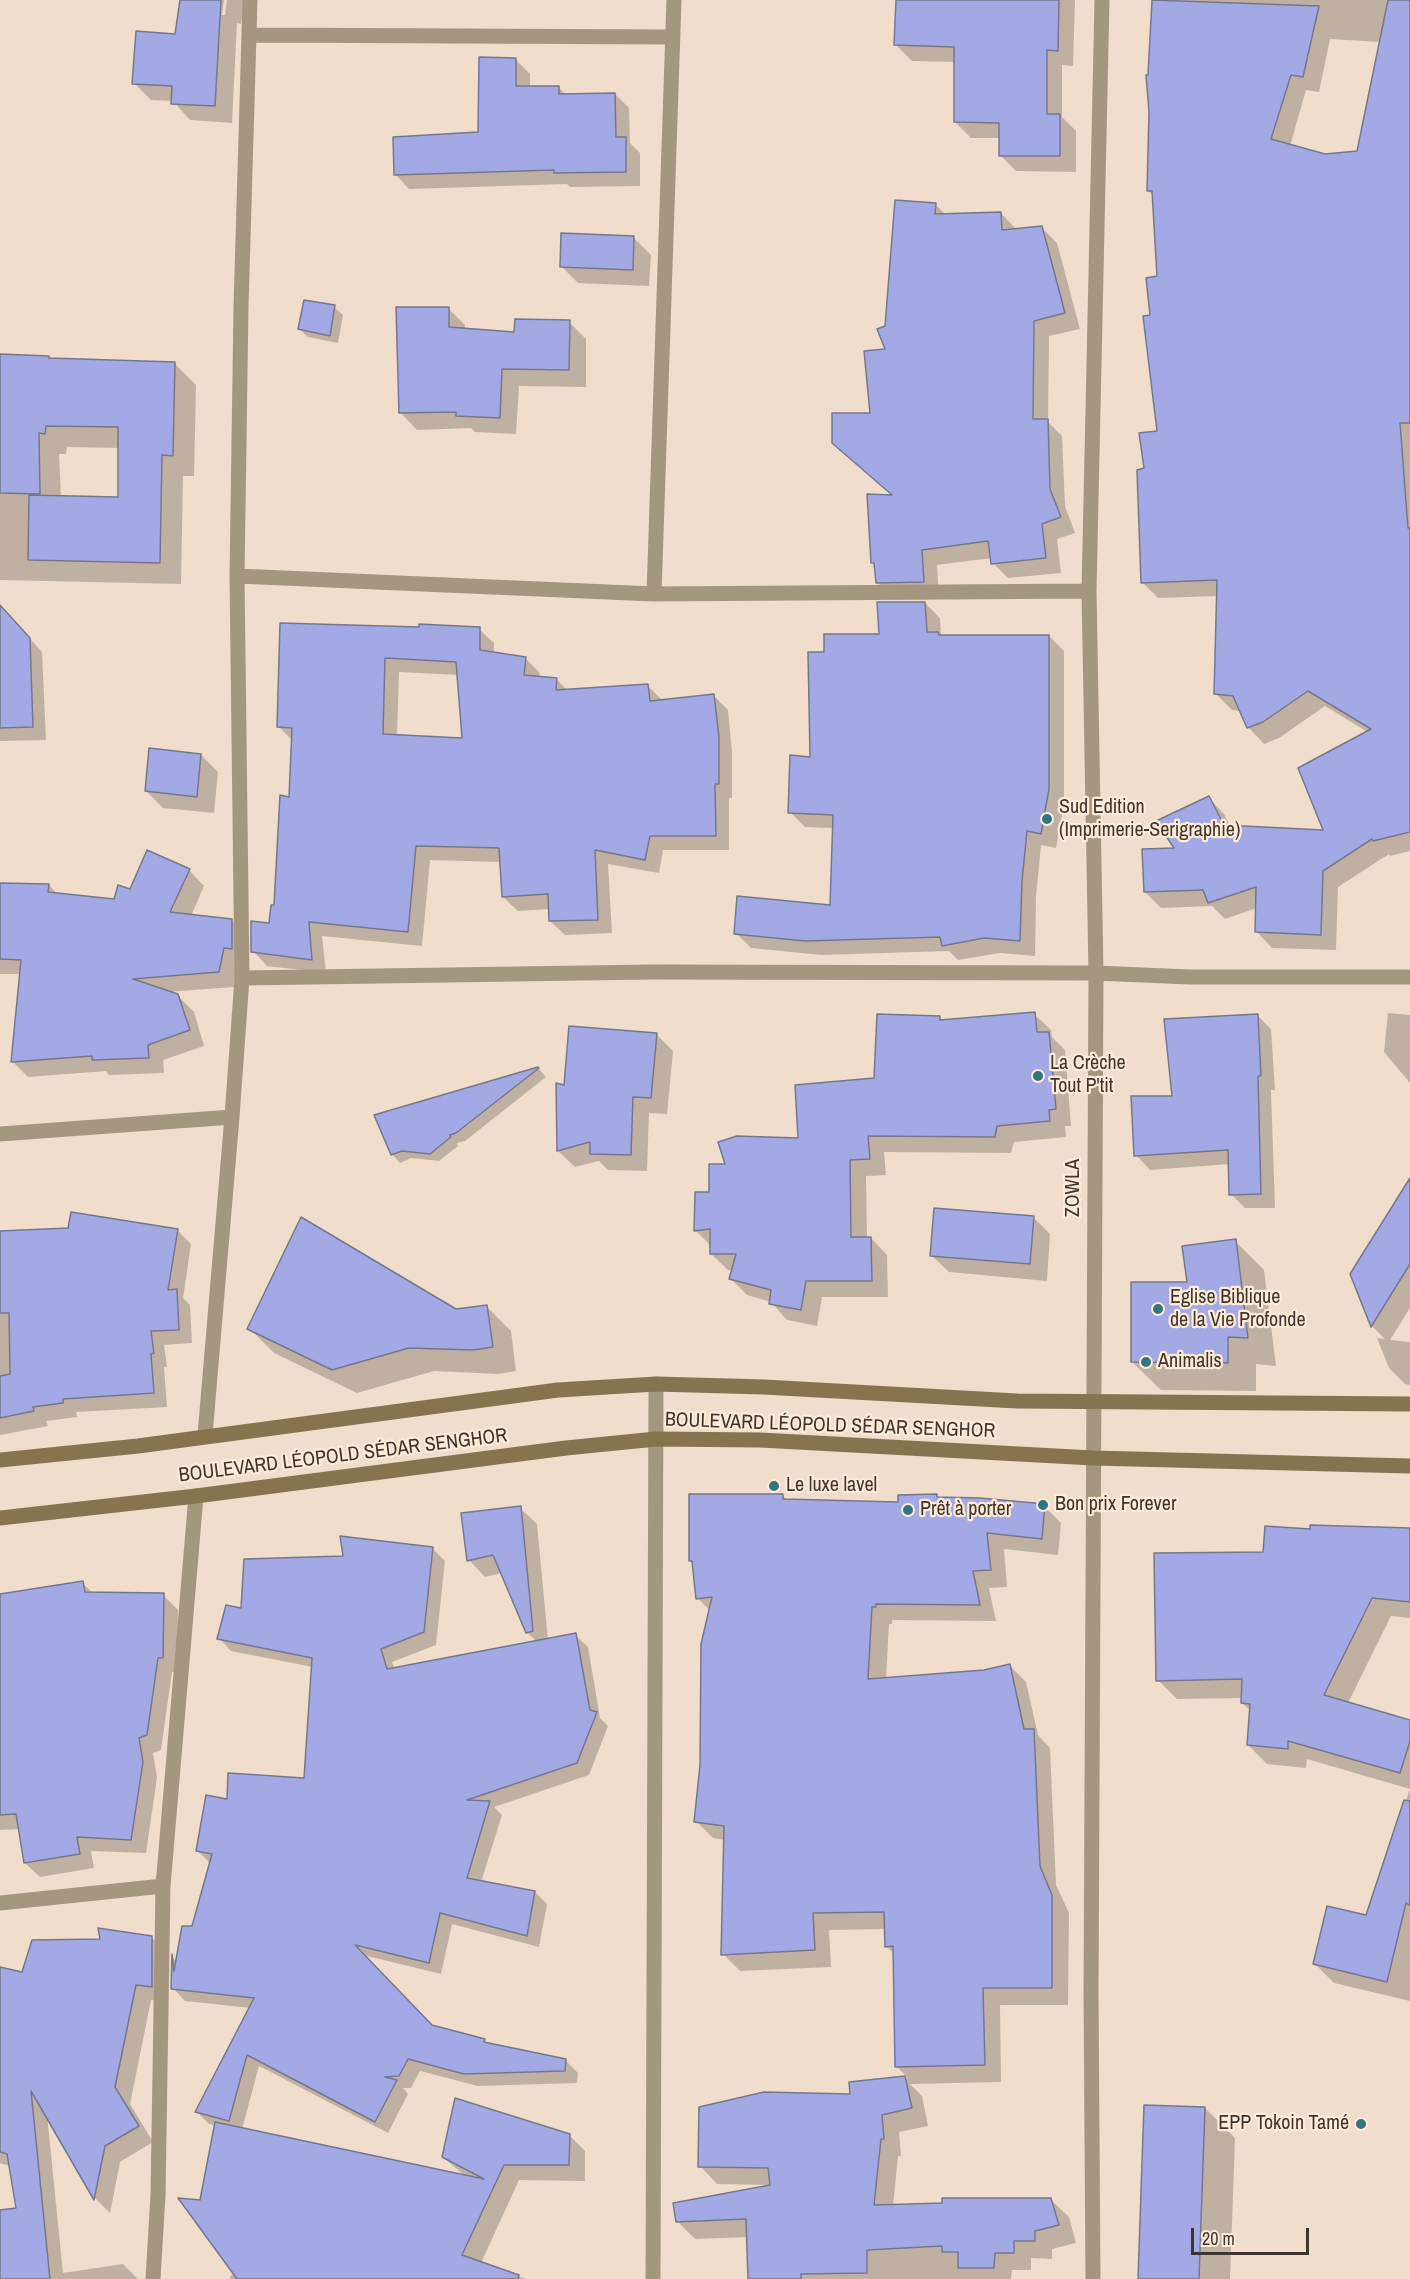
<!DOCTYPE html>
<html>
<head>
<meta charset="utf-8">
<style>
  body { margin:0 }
  #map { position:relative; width:1410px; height:2279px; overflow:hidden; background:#f1ddcb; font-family:"Archivo Narrow",sans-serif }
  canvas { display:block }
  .scale { position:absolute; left:1191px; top:2228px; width:118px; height:27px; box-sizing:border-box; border:3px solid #3d352e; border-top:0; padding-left:8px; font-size:18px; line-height:21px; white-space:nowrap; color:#3d352e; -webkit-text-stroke:4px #ffebd8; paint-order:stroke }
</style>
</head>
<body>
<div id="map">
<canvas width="1410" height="2279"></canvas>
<div class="scale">20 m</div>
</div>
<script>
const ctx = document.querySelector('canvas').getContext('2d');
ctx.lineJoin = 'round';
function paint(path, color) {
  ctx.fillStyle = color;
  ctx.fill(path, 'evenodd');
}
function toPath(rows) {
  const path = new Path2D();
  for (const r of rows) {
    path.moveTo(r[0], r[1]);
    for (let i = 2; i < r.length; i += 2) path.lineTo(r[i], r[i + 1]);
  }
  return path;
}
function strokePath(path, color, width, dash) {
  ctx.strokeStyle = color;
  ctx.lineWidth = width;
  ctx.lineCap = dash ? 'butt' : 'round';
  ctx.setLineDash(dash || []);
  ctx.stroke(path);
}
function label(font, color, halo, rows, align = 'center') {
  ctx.font = font + ' "Archivo Narrow",sans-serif';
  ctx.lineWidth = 4.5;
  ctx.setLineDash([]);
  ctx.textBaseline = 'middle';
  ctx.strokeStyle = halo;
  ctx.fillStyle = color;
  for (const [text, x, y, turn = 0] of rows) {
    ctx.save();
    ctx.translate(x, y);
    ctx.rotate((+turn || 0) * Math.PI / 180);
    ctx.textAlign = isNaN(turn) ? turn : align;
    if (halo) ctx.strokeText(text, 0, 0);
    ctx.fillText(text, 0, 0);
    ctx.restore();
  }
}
paint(toPath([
  [182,0,224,0,222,15,225,15,227,0,245,0,241,24,237,23,232,123,190,120,173,101,151,100,134,83,176,35],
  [897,0,1075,0,1073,66,1062,65,1062,117,1076,131,1076,172,1016,171,1000,155,1000,138,971,138,955,122,955,62,912,61,896,45],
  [1153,0,1410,0,1410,851,1390,856,1389,854,1338,887,1336,950,1272,948,1257,932,1257,908,1225,919,1212,906,1161,908,1145,892,1177,849,1209,798,1224,814,1231,827,1326,831,1369,733,1325,706,1279,738,1264,744,1249,728,1241,711,1232,710,1216,694,1218,596,1158,598,1142,582,1145,470,1158,433,1151,317,1159,278,1154,196,1148,190,1149,76],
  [1330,39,1381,42,1359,153,1325,156,1290,146,1306,90,1319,92],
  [515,59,530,74,530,88,558,87,566,95,615,94,629,108,630,143,640,153,640,186,570,187,567,184,409,189,395,174,479,134],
  [935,204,946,215,1001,213,1016,229,1041,227,1057,243,1080,329,1049,336,1048,422,1062,436,1065,506,1075,533,1057,539,1061,573,1008,578,993,563,992,558,937,565,939,597,893,598,877,582,876,566,873,563,894,497,850,458,871,415,887,351,887,327],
  [634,238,651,255,649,286,578,283,561,266],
  [334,307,343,315,338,343,308,337,299,329],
  [448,308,465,325,465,330,516,333,569,322,586,339,586,387,519,386,516,434,475,432,471,428,417,430,400,412],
  [0,355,48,357,51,360,174,363,196,385,194,476,183,476,181,584,0,580],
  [67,447,120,448,119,498,61,497,59,454,66,454],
  [925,603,940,618,941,636,1049,636,1064,651,1064,805,1056,848,1041,845,1036,897,1035,956,1000,953,958,960,949,951,821,955,751,948,736,933,832,907,834,828,805,827,790,812,812,758,826,653,881,636],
  [0,605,42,652,46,740,0,741],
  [281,625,479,629,494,643,494,654,526,659,540,673,539,678,557,680,568,691,648,686,663,701,714,696,728,710,732,752,732,798,729,798,729,850,663,850,659,873,608,864,612,933,565,935,550,921,550,909,518,911,503,897,501,862,430,860,422,946,322,936,326,973,267,966,253,951,270,925,276,907,290,799,293,741,279,727],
  [399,672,459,675,464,740,397,736],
  [201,755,218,772,214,813,163,808,146,791],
  [189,870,204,886,191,916,231,920,246,936,234,987,167,992,178,996,194,1012,204,1046,163,1060,164,1073,109,1075,106,1071,28,1077,13,1062,22,974,0,974,0,884,49,885,58,895,115,901,130,891],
  [1388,1013,1410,1015,1410,1083,1384,1052],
  [1034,1014,1051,1030,1052,1037,1065,1050,1071,1126,1065,1126,1066,1137,1014,1142,1011,1153,884,1152,886,1175,866,1176,867,1238,871,1238,887,1255,888,1297,822,1297,817,1326,787,1320,771,1302,747,1295,731,1279,733,1270,728,1270,711,1254,711,1246,695,1230,711,1194,727,1165,799,1139,876,1080,940,1018,944,1021],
  [1257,1015,1271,1029,1275,1090,1271,1090,1275,1208,1245,1208,1231,1194,1230,1164,1150,1170,1136,1155,1173,1097],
  [656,1034,673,1051,667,1114,649,1113,647,1171,608,1170,599,1161,575,1167,558,1151,557,1085,566,1087],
  [538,1068,546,1077,465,1141,457,1143,458,1146,439,1161,411,1158,400,1163,392,1154],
  [1410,1211,1410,1308,1390,1340,1410,1342,1410,1385,1405,1384,1389,1368,1377,1338,1385,1339,1372,1326,1352,1275],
  [1033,1217,1050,1234,1047,1281,949,1272,931,1255],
  [177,1230,191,1244,183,1298,190,1305,192,1343,164,1345,167,1367,164,1367,167,1407,76,1412,77,1417,46,1421,48,1426,0,1435,0,1233],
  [1235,1241,1264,1270,1276,1366,1256,1364,1256,1391,1161,1390,1132,1362,1189,1284],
  [486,1306,511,1331,516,1371,498,1374,434,1371,357,1393,274,1353,249,1328],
  [936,1495,940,1499,1044,1506,1061,1523,1058,1555,1004,1549,1007,1587,989,1588,996,1621,892,1620,892,1624,889,1624,886,1679,984,1671,1009,1665,1026,1682,1038,1735,1050,1748,1056,1885,1069,1913,1068,2005,1000,2005,1001,2082,910,2084,922,2096,928,2126,899,2132,901,2156,898,2156,893,2206,1051,2200,1069,2217,1076,2243,1052,2249,1052,2259,1031,2258,1031,2270,1012,2270,1011,2279,750,2279,748,2237,695,2239,677,2221,769,2185,717,2184,700,2166,852,2096,850,2083,908,2078,896,2066,894,1954,886,1946,886,1929,829,1930,831,1967,740,1971,723,1954,725,1840,713,1838,696,1821,701,1765,710,1611,698,1598,694,1564,690,1560,783,1496,788,1501,900,1504],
  [520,1508,537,1524,548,1640,575,1635,588,1647,600,1718,608,1726,589,1775,494,1807,502,1815,481,1882,535,1892,547,1904,539,1947,452,1924,441,1974,363,1955,432,2026,484,2041,487,2044,565,2060,578,2073,577,2083,478,2086,420,2071,411,2088,403,2088,408,2094,388,2133,259,2066,242,2129,466,2177,443,2157,569,2135,585,2151,585,2181,519,2180,481,2263,526,2279,229,2279,234,2272,201,2202,216,2126,209,2124,197,2112,251,2008,185,2001,173,1988,173,1958,177,1962,194,1927,211,1864,198,1851,229,1801,305,1780,313,1667,231,1651,219,1638,243,1610,344,1557,433,1549,445,1561,436,1645,392,1662,395,1669,537,1642,527,1632,502,1573,485,1577,469,1560],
  [1410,1530,1410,1618,1391,1616,1348,1703,1410,1722,1410,2001,1334,1983,1315,1964,1367,1917,1410,1789,1307,1759,1306,1768,1267,1764,1248,1745,1251,1711,1242,1703,1243,1698,1177,1699,1158,1680,1265,1554,1311,1531],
  [82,1583,93,1593,163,1595,178,1610,177,1672,172,1672,161,1750,153,1753,157,1777,146,1853,91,1851,94,1868,40,1877,25,1863,20,1829,0,1830,0,1596],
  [152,1938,168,1953,167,2002,151,2000,130,2104,153,2142,120,2162,110,2213,96,2199,47,2115,63,2273,123,2264,138,2279,0,2279,0,2211,18,2210,10,2166,0,2163,0,1968,23,1974],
  [1205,2108,1235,2138,1230,2279,1139,2279]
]), '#0003');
const building = toPath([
  [180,0,221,0,215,106,171,104,172,86,132,84,136,31,175,34,180,0],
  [896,0,1059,0,1058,51,1047,50,1047,114,1060,114,1060,156,999,156,999,123,954,122,954,47,894,45,896,0],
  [1152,0,1319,6,1303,77,1291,75,1271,139,1325,154,1357,151,1388,0,1410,0,1410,423,1400,423,1408,528,1410,528,1410,832,1373,841,1372,839,1323,871,1321,935,1255,932,1256,887,1208,903,1203,890,1144,892,1142,849,1174,848,1156,821,1209,796,1224,825,1323,830,1298,768,1371,729,1308,691,1263,722,1247,728,1233,696,1214,694,1217,580,1141,583,1137,470,1144,468,1139,433,1157,431,1143,316,1150,315,1146,278,1157,276,1152,191,1147,191,1149,112,1146,75,1148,75,1152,0],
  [479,57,516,58,516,86,559,86,559,94,615,93,616,137,626,137,626,172,554,173,554,170,394,175,393,137,478,132,479,57],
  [895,200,936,203,935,214,1001,212,1002,230,1042,226,1065,313,1034,321,1033,419,1048,419,1050,489,1061,517,1042,524,1046,558,991,564,988,541,922,550,924,582,876,583,874,563,871,563,867,494,892,495,832,443,832,413,870,413,864,351,885,349,877,329,885,326,895,200],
  [561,233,634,236,633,270,560,267,561,233],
  [304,300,335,305,330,336,298,329,304,300],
  [396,307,449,307,449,327,514,332,515,319,570,320,569,370,502,369,500,418,456,416,456,412,399,413,396,307],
  [0,354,49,356,49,358,175,362,173,456,162,455,160,563,28,560,29,495,118,497,118,427,46,426,45,434,39,433,40,494,0,493,0,354],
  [877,602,925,602,927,632,938,632,939,635,1049,635,1049,789,1041,834,1027,831,1022,881,1020,941,984,938,942,946,940,937,805,941,734,934,737,896,830,905,833,815,788,813,790,755,810,757,808,652,824,652,824,634,879,634,877,602],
  [0,605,30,638,33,727,0,728,0,605],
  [280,623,419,627,419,624,480,627,480,650,526,657,524,675,557,678,556,690,648,684,650,701,714,694,719,737,719,784,715,784,716,836,650,836,645,860,595,850,598,920,549,921,548,894,502,897,499,848,416,846,408,932,309,922,312,960,251,952,251,921,269,923,271,905,274,905,280,795,289,797,292,728,277,727,280,623],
  [385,658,456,662,462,738,383,734,385,658],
  [149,748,201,754,197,797,145,791,149,748],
  [147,850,190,869,170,912,232,919,232,949,224,948,219,972,133,979,178,994,190,1030,148,1045,149,1058,92,1060,92,1056,11,1062,21,960,0,959,0,883,49,884,48,892,114,899,118,885,130,889,147,850],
  [1035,1012,1037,1032,1049,1032,1056,1109,1049,1110,1050,1121,997,1126,995,1137,868,1136,870,1159,850,1160,851,1237,871,1237,872,1281,806,1281,801,1310,769,1304,771,1290,729,1279,736,1254,710,1254,710,1229,694,1231,695,1192,709,1192,709,1164,725,1164,718,1142,737,1136,798,1138,795,1085,874,1078,877,1014,940,1016,940,1020,1035,1012],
  [1258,1014,1261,1076,1258,1076,1261,1194,1229,1195,1228,1150,1134,1156,1131,1096,1172,1096,1164,1019,1258,1014],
  [569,1026,657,1033,651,1098,633,1097,631,1155,590,1154,590,1142,557,1151,556,1083,564,1085,569,1026],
  [538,1067,539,1068,456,1133,450,1135,451,1137,430,1154,402,1151,391,1155,374,1115,538,1067],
  [1410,1178,1410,1264,1371,1327,1350,1274,1410,1178],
  [934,1208,1034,1216,1030,1264,930,1256,934,1208],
  [71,1212,178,1229,168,1290,177,1289,179,1330,151,1331,154,1353,151,1354,154,1393,63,1399,63,1403,33,1407,34,1411,0,1418,0,1376,10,1374,9,1313,0,1313,0,1231,68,1228,71,1212],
  [301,1217,456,1309,487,1305,493,1347,473,1350,409,1348,332,1370,247,1329,301,1217],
  [1236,1239,1248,1338,1228,1337,1228,1363,1131,1362,1131,1282,1187,1282,1182,1246,1236,1239],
  [689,1494,783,1494,783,1499,898,1502,898,1495,937,1494,937,1497,980,1498,1045,1504,1042,1539,987,1533,991,1570,973,1571,980,1605,876,1604,876,1607,872,1607,868,1679,984,1670,1010,1664,1024,1729,1034,1729,1040,1866,1052,1895,1052,1988,983,1988,985,2065,895,2067,893,1946,885,1947,884,1912,813,1913,815,1950,721,1955,724,1826,694,1822,700,1765,701,1644,712,1597,696,1599,692,1561,689,1561,689,1494],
  [521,1506,533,1631,526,1633,493,1555,467,1561,461,1513,521,1506],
  [1310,1525,1410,1528,1410,1602,1372,1598,1324,1695,1410,1720,1410,1741,1400,1773,1288,1741,1288,1749,1247,1745,1250,1704,1241,1703,1242,1679,1156,1681,1154,1553,1263,1552,1265,1526,1310,1529,1310,1525],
  [340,1536,433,1547,424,1632,381,1649,387,1669,576,1633,590,1710,597,1712,577,1763,467,1800,490,1801,467,1878,535,1891,527,1936,440,1913,429,1963,355,1945,432,2025,485,2039,484,2042,566,2059,565,2071,464,2074,408,2059,399,2076,385,2077,397,2080,375,2122,247,2055,229,2121,195,2112,254,1998,171,1989,172,1954,174,1971,182,1926,192,1926,212,1854,196,1851,206,1795,227,1799,228,1773,304,1778,312,1658,217,1639,226,1605,241,1608,244,1559,343,1556,340,1536],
  [83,1581,85,1592,164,1593,163,1658,158,1658,147,1735,139,1738,143,1762,131,1840,77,1837,80,1854,24,1863,16,1814,0,1815,0,1594,83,1581],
  [1404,1800,1410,1801,1410,1905,1406,1903,1387,1982,1313,1964,1327,1906,1366,1915,1404,1800],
  [98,1928,152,1936,152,1987,136,1985,115,2087,139,2126,105,2146,94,2200,31,2091,50,2279,0,2279,0,2210,16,2208,7,2154,0,2152,0,1967,22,1972,32,1940,100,1939,98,1928],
  [905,2076,912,2108,882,2115,884,2139,881,2139,874,2205,942,2203,942,2198,1051,2198,1059,2225,1035,2231,1035,2241,1014,2241,1014,2253,995,2253,994,2268,958,2268,958,2252,942,2252,942,2246,867,2250,867,2273,801,2274,801,2279,748,2279,746,2219,676,2222,673,2203,770,2185,768,2168,698,2167,699,2107,764,2092,850,2094,849,2082,905,2076],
  [455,2098,570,2134,569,2165,504,2165,462,2255,519,2275,518,2279,237,2279,178,2198,200,2200,215,2122,484,2179,442,2157,455,2098],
  [1144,2105,1205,2107,1199,2279,1138,2279,1144,2105]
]);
paint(building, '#a3a9e4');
strokePath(building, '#75788d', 1.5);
strokePath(toPath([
  [250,35,673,37],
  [237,576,654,594,1089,591],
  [654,594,674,0],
  [242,978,651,972,1096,973,1190,977,1410,977],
  [0,1134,232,1117],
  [205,1435,232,1117,242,978,237,576,241,307,250,0],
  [0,1903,163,1886],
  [153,2279,158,2195,163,1886,196,1496],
  [653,2279,656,1384],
  [1093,2279,1091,1991,1096,973,1089,591,1102,0]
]), '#a5977f', 15);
strokePath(toPath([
  [0,1460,138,1446,558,1390,656,1384,764,1387,1017,1401,1410,1404],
  [0,1518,196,1496,566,1448,656,1439,760,1440,1093,1458,1410,1466]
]), '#88734f', 15);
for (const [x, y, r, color] of [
  [1047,819,6,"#2f7681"],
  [1038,1076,6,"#2f7681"],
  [1158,1309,6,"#2f7681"],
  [1146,1362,6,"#2f7681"],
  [774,1486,6,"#2f7681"],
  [1043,1505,6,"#2f7681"],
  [908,1510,6,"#2f7681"],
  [1361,2124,6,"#2f7681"]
]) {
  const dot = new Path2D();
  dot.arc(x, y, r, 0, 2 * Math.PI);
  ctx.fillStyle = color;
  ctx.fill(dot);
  strokePath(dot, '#ffebd8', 2);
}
label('20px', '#3d352e', '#ffebd8', [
  ["Sud Edition",1059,808],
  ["(Imprimerie-Serigraphie)",1059,831],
  ["La Crèche",1050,1064],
  ["Tout P'tit",1050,1087],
  ["Eglise Biblique",1170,1298],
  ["de la Vie Profonde",1170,1321],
  ["Animalis",1158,1362],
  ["Le luxe lavel",786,1486],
  ["Bon prix Forever",1055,1505],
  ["Prêt à porter",920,1510],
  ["EPP Tokoin Tamé",1349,2124,"right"]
], 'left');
label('20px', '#3d352e', '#ffebd8', [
  ["ZOWLA",1074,1188,-90],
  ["BOULEVARD LÉOPOLD SÉDAR SENGHOR",830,1426,2],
  ["BOULEVARD LÉOPOLD SÉDAR SENGHOR",343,1456,-7]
]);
</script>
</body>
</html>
